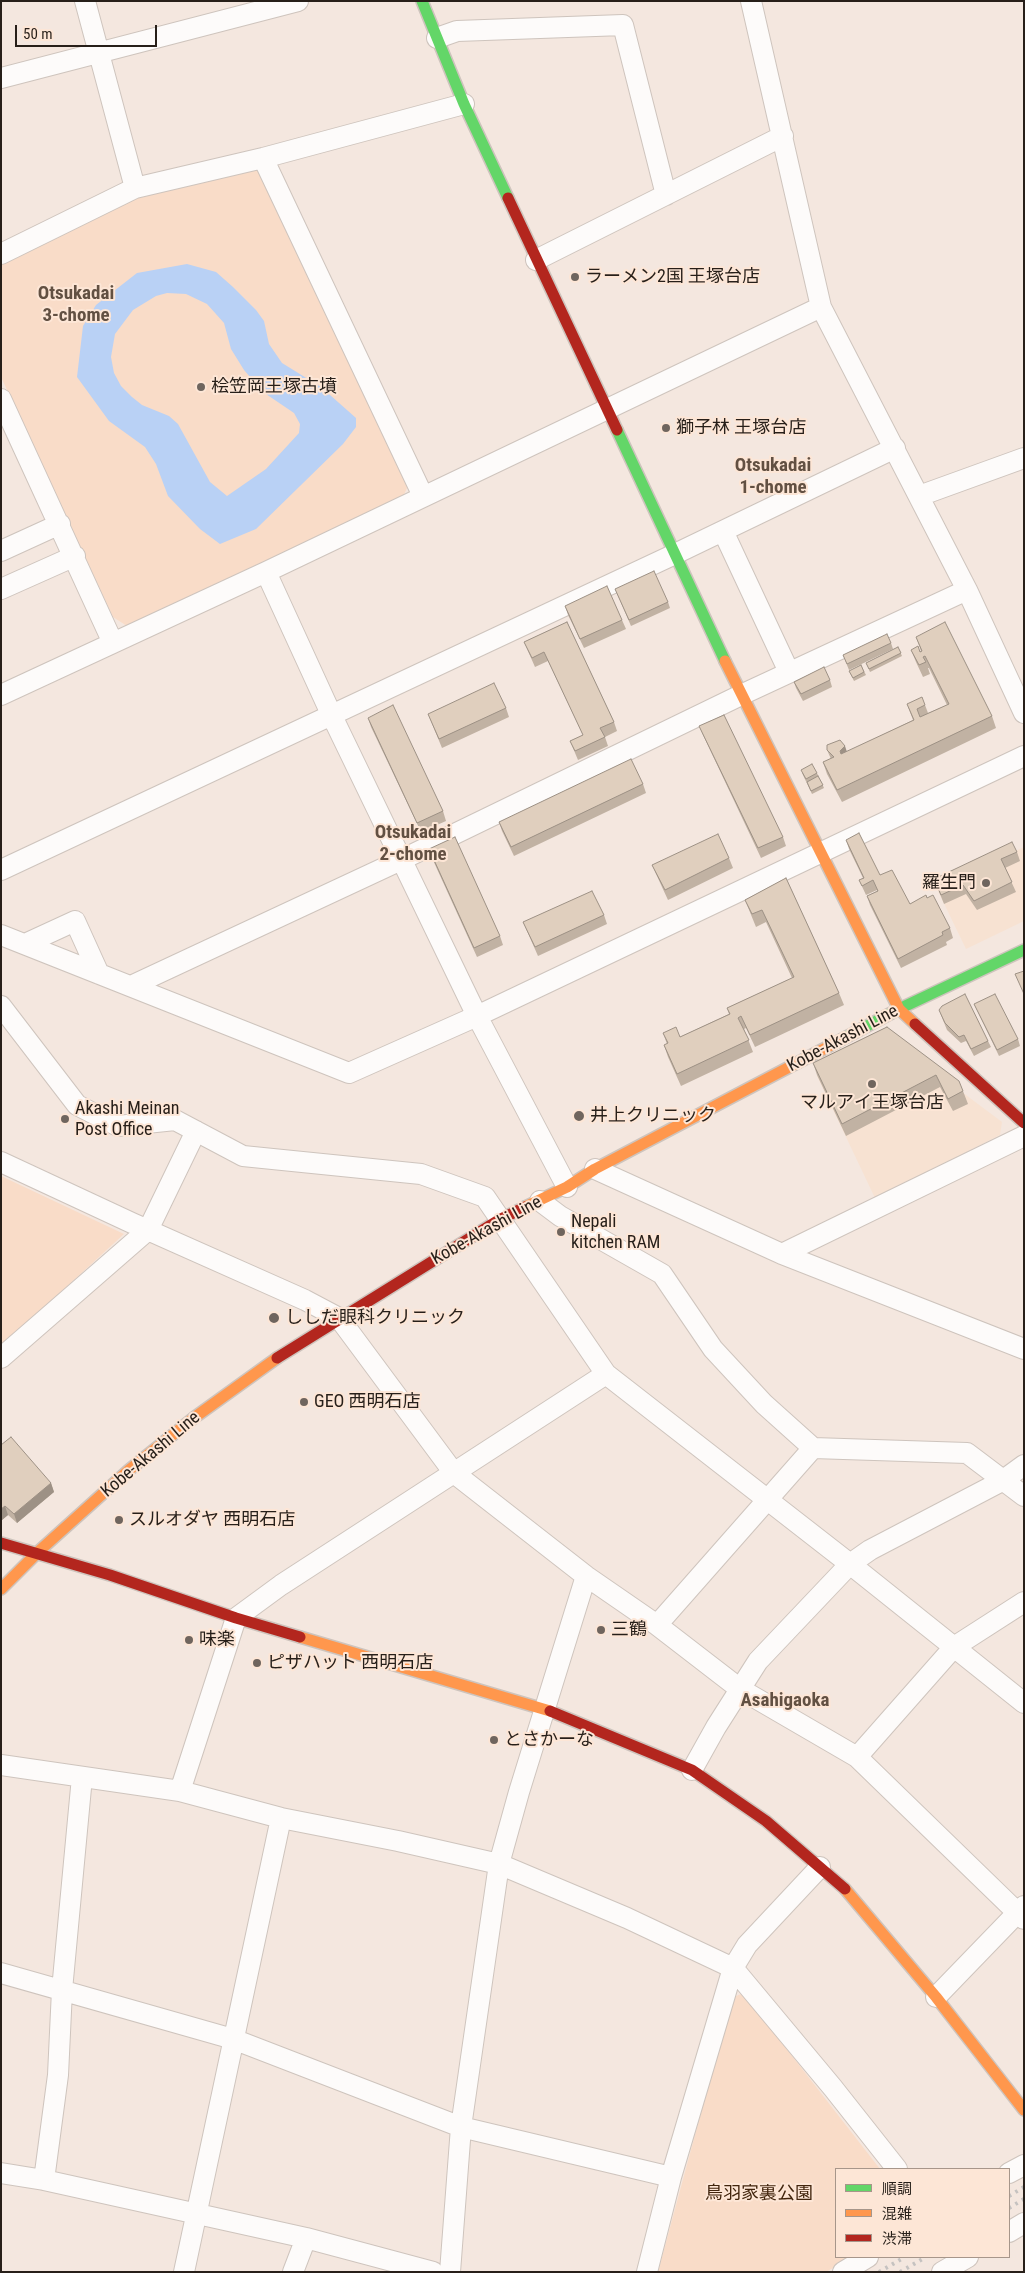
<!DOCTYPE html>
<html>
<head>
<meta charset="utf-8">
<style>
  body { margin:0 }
  #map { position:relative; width:1025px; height:2273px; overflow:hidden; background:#f4e7df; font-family:"Roboto Condensed","Noto Sans JP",sans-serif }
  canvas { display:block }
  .frame { position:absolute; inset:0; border:2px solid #271f19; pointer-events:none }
  .legend { position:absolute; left:835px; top:2168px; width:175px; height:90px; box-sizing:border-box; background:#fde6d6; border:1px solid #a7968a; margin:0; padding:6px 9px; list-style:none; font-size:15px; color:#271f19 }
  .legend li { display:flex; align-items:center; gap:10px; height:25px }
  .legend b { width:25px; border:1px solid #a7968a }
  .scale { position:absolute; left:15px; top:25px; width:142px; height:22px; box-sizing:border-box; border:2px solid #271f19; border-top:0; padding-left:6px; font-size:15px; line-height:18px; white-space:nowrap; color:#271f19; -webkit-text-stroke:4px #fde6d6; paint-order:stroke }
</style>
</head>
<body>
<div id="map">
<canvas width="1025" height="2273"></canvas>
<div class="frame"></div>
<ul class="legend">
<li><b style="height:6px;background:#63d668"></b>順調</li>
<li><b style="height:6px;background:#ff974d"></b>混雑</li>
<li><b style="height:6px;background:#b3261e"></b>渋滞</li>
</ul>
<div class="scale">50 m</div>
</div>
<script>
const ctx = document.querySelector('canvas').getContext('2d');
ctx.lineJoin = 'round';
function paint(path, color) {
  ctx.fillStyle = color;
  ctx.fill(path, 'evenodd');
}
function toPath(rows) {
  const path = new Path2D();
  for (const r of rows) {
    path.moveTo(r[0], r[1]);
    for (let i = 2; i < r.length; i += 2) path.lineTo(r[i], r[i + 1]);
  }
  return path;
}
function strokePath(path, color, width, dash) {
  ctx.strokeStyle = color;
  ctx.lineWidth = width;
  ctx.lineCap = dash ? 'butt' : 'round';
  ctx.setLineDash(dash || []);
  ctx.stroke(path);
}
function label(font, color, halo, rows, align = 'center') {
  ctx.font = font + ' "Roboto Condensed","Noto Sans JP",sans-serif';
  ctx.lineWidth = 4;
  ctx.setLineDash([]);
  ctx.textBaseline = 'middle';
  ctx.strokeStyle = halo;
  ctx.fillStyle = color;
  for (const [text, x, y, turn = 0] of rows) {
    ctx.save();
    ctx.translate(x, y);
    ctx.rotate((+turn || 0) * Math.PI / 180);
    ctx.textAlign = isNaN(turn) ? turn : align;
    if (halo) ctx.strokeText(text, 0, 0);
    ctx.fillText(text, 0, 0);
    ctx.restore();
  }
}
paint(toPath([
  [1024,847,1024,921,966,949,937,889],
  [891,1039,1002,1122,1000,1135,875,1198,817,1076]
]), '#f7e2d2');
paint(toPath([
  [250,164,263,175,410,481,403,497,127,626,113,617,1,377,1,260,134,199],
  [1,1176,124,1234,1,1347],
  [743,1993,880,2169,836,2169,836,2257,851,2257,826,2272,658,2272,732,1998]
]), '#f9dcc8');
paint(toPath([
  [187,264,216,272,233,287,256,310,264,321,269,344,282,363,321,387,356,418,356,427,343,444,256,529,220,544,200,529,168,496,156,464,145,447,109,421,77,377,83,326,96,305,137,273],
  [167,293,186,294,207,304,224,323,231,349,244,370,263,392,294,413,300,424,299,433,266,469,227,496,210,482,178,424,169,416,142,405,132,397,121,386,114,373,111,357,115,334,133,310,156,296]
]), '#b9d1f5');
const street = toPath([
  [85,1,135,188],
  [751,1,821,307,967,590,1024,713],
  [437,38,457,31,623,25,666,195],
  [1,78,298,1],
  [263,158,423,496],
  [1,254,135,188,263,158,464,104],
  [536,260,783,136],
  [1,399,113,643],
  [919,496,1024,458],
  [723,531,789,672],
  [1,551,60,524],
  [266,572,332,716,477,1016,567,1187],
  [1,589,75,556],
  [1,695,266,572,821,307],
  [1,870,675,554,895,448],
  [1,935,349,1073,477,1016,1024,756],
  [25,944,75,921,99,974],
  [131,986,401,860,741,695,967,590],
  [1,1006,77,1105,118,1126,175,1120,243,1156,421,1174,485,1197,606,1374,850,1564,1024,1703],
  [1,1162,132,1223,305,1300,339,1318,454,1473,586,1576,657,1625,740,1689,857,1757,1024,1919],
  [595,1169,782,1254,1024,1349],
  [540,1201,560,1216,662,1274,713,1349,764,1404,813,1448,967,1453,1024,1496],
  [782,1254,1024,1136],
  [1,1358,148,1230,196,1131],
  [657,1625,813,1448],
  [857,1757,954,1647,1024,1602],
  [1,1765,180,1791,281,1818,398,1841,499,1864,627,1918,733,1968,833,2088,897,2169],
  [692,1770,716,1727,758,1661,850,1564,870,1550,1002,1481,1024,1465],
  [180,1791,236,1618,281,1585,606,1374],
  [1,1973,233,2039,461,2127,671,2177],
  [936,1997,1024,1906],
  [1,2173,44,2180,306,2238,433,2272],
  [1009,2173,1024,2165],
  [44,2180,58,2075,62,1990,82,1777],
  [1009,2232,1024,2223],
  [184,2272,281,1818],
  [293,2272,306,2238],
  [450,2272,461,2127,499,1864,519,1792,586,1576],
  [647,2272,671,2177,733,1968,747,1945,820,1867],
  [843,2272,868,2257],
  [942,2272,968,2257]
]);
const fast = toPath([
  [422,1,464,104,508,198],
  [617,430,725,661],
  [837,1042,899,1009,1024,950]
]);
const slow = toPath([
  [725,661,899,1009,915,1024],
  [525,1207,567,1187,595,1169,837,1042],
  [1,1589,38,1552,129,1470,195,1417,277,1358],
  [300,1637,550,1711],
  [845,1889,936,1997,1024,2110]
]);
const jam = toPath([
  [508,198,617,430],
  [915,1024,1024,1123],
  [277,1358,499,1220,525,1207],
  [1,1543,110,1575,236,1618,300,1637],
  [550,1711,692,1770,766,1821,845,1889]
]);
strokePath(street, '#cec4bd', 22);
strokePath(fast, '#cec4bd', 14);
strokePath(slow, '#cec4bd', 14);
strokePath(jam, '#cec4bd', 14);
strokePath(street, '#fdfbfa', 20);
strokePath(fast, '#63d668', 11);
strokePath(slow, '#ff974d', 11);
strokePath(jam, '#b3261e', 11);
strokePath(toPath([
  [1009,2196,1024,2187],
  [1009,2208,1024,2199],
  [879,2272,905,2257],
  [900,2272,926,2257]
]), '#c5c2c0', 4, [2.5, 5]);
paint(toPath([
  [615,589,668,602,670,608,631,626],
  [565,606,622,620,626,629,584,648,568,615],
  [567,622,614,722,617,731,605,737,608,746,578,760,570,741,583,735,548,661,535,667,524,642],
  [916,637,992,716,996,728,842,802,827,774,823,762,831,759,827,750,847,752,913,720,907,704,925,705,928,713,947,705,929,668,928,668,930,674,923,677,916,662,911,650,921,651],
  [891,643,893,649,849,670,843,655],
  [898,647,902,656,870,672,866,663],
  [861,665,866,675,854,681,849,671],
  [830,680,832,687,803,701,796,688,794,682],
  [506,708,509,717,442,748,428,714],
  [368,718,443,811,446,821,421,832,371,727],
  [699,726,783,837,786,846,761,858,703,735],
  [802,773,817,773,824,788,812,794],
  [643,784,646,793,514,856,502,831,499,822],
  [846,840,880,875,910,904,927,898,950,928,953,938,946,942,947,945,901,968,870,905,867,896,877,891,877,890,866,895,859,880,863,878,849,849],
  [429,849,500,936,503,945,477,957,432,858],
  [1017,852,1020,861,1005,868,1016,892,977,910,966,894,944,904,934,879],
  [729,858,733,868,668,900,656,874,652,865],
  [786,878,839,993,844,1005,755,1047,746,1028,744,1029,753,1052,681,1086,668,1057,664,1045,667,1044,663,1033,680,1037,729,1014,727,1008,792,978,766,922,756,927,745,900],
  [604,915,607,924,538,956,523,922],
  [974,1004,1018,1039,1020,1046,999,1056],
  [939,1010,988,1041,991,1047,974,1056,966,1041,961,1043,947,1030],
  [887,1027,963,1091,968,1104,953,1111,940,1087,846,1136,817,1075,813,1063],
  [1,1445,51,1483,54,1492,17,1523,8,1515,2,1520,1,1519]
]), '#c1b2a3');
paint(toPath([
  [845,746,849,758,845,764,840,751],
  [51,1483,54,1492,17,1523,14,1514],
  [5,1506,8,1515,2,1520,1,1518,1,1509]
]), '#9d9185');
const building = toPath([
  [654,571,668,602,629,620,615,589,654,571],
  [607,586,622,620,580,639,565,606,607,586],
  [567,622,614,722,600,728,605,737,575,751,570,741,583,735,544,652,532,658,524,642,567,622],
  [945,622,992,716,837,790,823,762,834,757,827,750,827,745,840,740,845,746,840,751,841,754,914,720,907,704,922,697,925,705,917,709,920,717,949,704,925,656,923,657,926,662,919,665,911,650,918,646,920,652,922,651,916,637,945,622],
  [887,634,891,643,847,664,843,655,887,634],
  [898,647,901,653,869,669,866,663,898,647],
  [861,665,864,672,853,678,849,671,861,665],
  [824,667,830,680,801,694,794,682,824,667],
  [494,683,506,708,439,739,428,714,494,683],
  [393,705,443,811,417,823,368,718,393,705],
  [724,715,783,837,758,848,699,726,724,715],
  [631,759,643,784,511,847,499,822,631,759],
  [812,764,817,773,806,779,801,770,812,764],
  [818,776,823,785,811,791,807,782,818,776],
  [859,833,880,875,892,870,910,904,926,895,927,898,933,895,950,928,942,932,943,935,898,959,867,896,878,891,873,880,862,886,859,880,864,878,846,840,859,833],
  [718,834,729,858,665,890,652,865,718,834],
  [455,837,500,936,474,948,429,849,455,837],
  [1012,842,1017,852,1001,859,1012,882,974,901,963,885,941,895,934,879,1012,842],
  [786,878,839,993,750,1035,741,1016,738,1018,749,1040,677,1074,664,1045,668,1043,663,1033,676,1027,680,1037,730,1014,727,1008,794,977,762,910,752,914,745,900,786,878],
  [592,891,604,915,535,947,523,922,592,891],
  [1024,971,1024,994,1015,974,1024,971],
  [965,994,988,1041,971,1049,964,1035,959,1037,945,1023,939,1010,942,1006,965,994],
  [995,994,1018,1039,997,1050,974,1004,995,994],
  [887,1027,959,1081,963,1091,948,1099,936,1075,842,1124,813,1063,887,1027],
  [11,1437,51,1483,14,1514,5,1506,1,1509,1,1445,11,1437]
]);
paint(building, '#e0cfbe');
strokePath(building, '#9d9185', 1);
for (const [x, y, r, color] of [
  [575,277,5,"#6f655e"],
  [201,387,5,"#6f655e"],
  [666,428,5,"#6f655e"],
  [986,883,5,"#6f655e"],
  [872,1084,5,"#6f655e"],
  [579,1116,6,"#6f655e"],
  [65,1119,5,"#6f655e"],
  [561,1232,5,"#6f655e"],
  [274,1318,6,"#6f655e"],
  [304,1402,5,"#6f655e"],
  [119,1520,5,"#6f655e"],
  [601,1630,5,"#6f655e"],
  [189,1640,5,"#6f655e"],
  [257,1663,5,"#6f655e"],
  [494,1740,5,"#6f655e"]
]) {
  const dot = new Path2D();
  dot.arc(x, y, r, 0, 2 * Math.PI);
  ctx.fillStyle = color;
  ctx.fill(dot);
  strokePath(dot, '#fde6d6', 2);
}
label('18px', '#271f19', '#fde6d6', [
  ["ラーメン2国 王塚台店",585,277],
  ["桧笠岡王塚古墳",211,387],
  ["獅子林 王塚台店",676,428],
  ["羅生門",976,883,"right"],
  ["マルアイ王塚台店",872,1103,"center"],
  ["Akashi Meinan",75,1109],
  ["Post Office",75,1130],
  ["井上クリニック",590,1116],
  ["Nepali",571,1222],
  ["kitchen RAM",571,1243],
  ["ししだ眼科クリニック",285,1318],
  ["GEO 西明石店",314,1402],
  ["スルオダヤ 西明石店",129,1520],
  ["三鶴",611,1630],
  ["味楽",199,1640],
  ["ピザハット 西明石店",267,1663],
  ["とさかーな",504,1740]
], 'left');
label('18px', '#271f19', '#fde6d6', [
  ["Kobe-Akashi Line",843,1039,-28],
  ["Kobe-Akashi Line",487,1231,-29],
  ["Kobe-Akashi Line",151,1455,-40]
]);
label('18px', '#42250d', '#fde6d6', [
  ["鳥羽家裏公園",759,2194]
]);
label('bold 19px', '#625042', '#fde6d6', [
  ["Otsukadai",76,294],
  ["3-chome",76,316],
  ["Otsukadai",773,466],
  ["1-chome",773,488],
  ["Otsukadai",413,833],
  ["2-chome",413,855],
  ["Asahigaoka",785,1701]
]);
</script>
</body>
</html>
